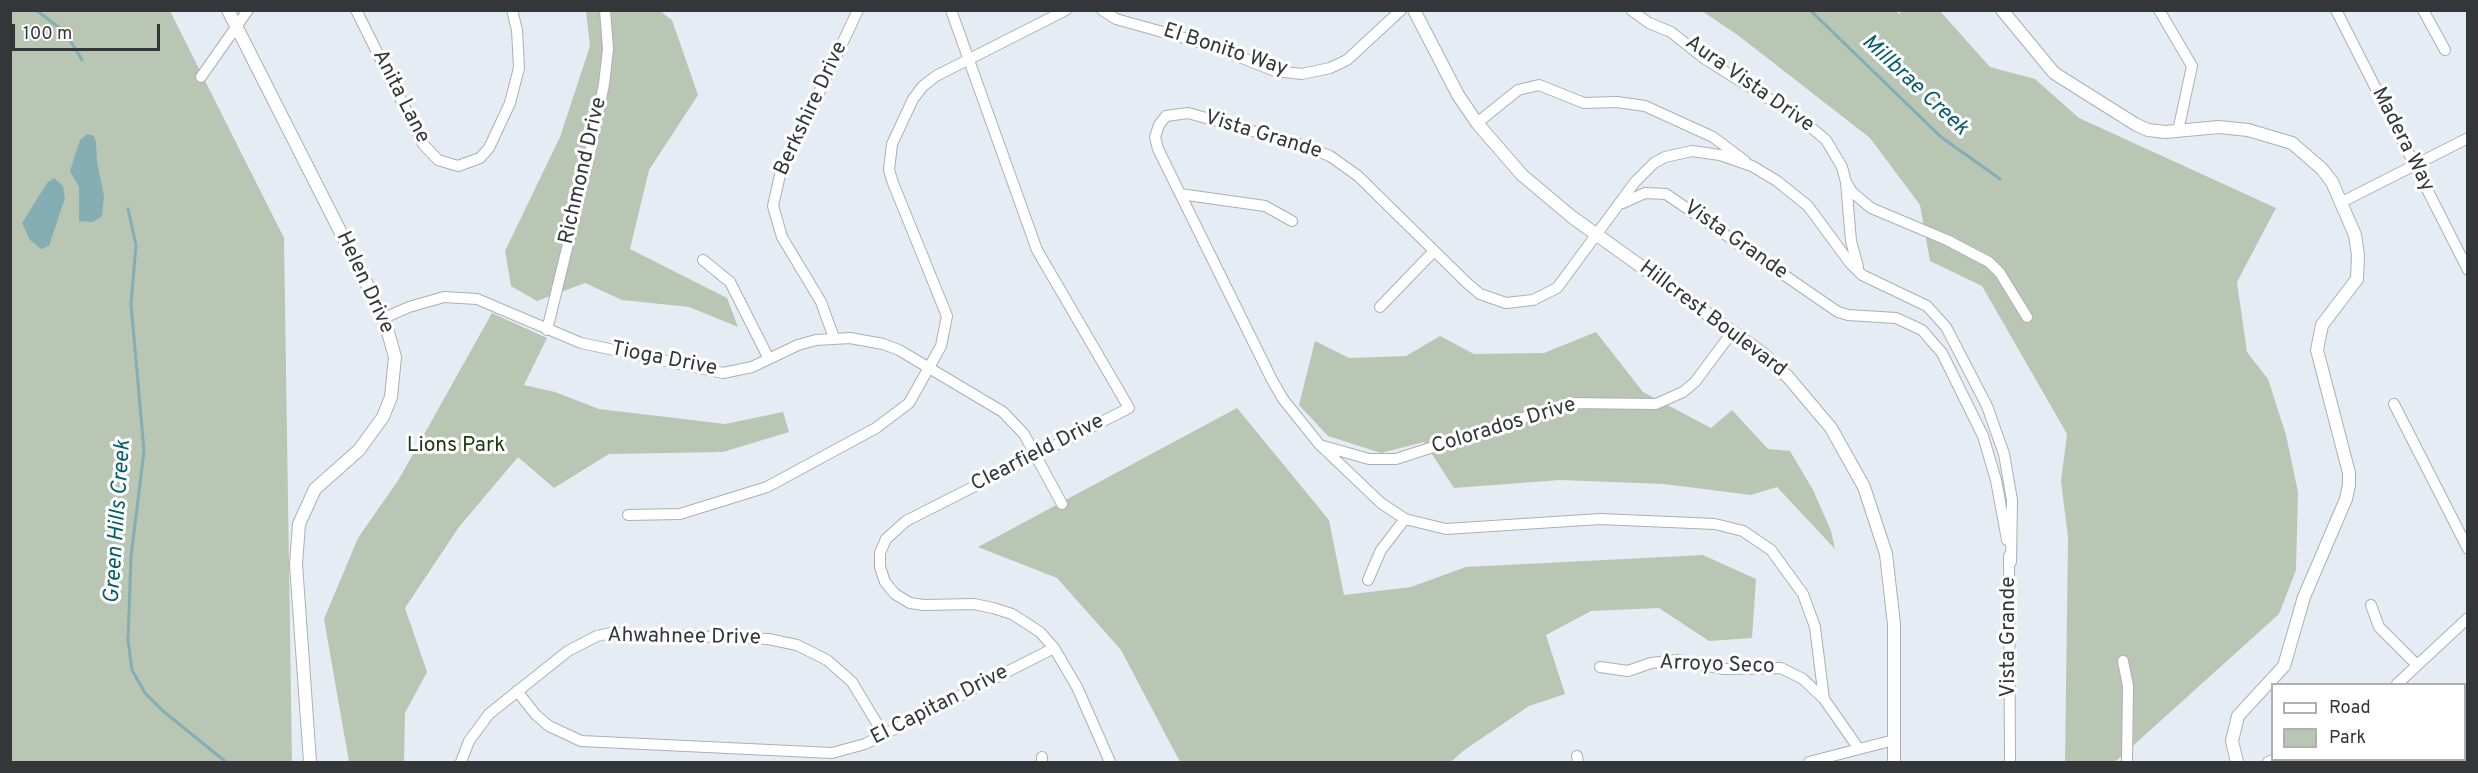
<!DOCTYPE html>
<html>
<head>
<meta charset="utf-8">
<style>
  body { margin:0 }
  #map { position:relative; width:2478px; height:773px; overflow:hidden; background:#e6ecf4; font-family:Overpass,sans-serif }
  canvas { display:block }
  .frame { position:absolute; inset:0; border:12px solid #343639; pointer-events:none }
  .legend { position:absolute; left:2271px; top:683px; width:195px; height:78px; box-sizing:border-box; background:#fff; border:2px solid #aeafb0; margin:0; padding:8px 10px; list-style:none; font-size:18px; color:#343639 }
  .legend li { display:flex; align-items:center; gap:12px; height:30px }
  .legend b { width:30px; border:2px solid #aeafb0 }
  .scale { position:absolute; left:12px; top:24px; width:148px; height:27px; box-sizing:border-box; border:3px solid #343639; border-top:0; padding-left:8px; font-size:18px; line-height:21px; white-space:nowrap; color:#343639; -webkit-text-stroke:4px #fff; paint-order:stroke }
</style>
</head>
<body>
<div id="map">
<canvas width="2478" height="773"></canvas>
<div class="frame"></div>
<ul class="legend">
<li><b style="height:8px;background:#fff"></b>Road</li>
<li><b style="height:16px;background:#bac6b4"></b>Park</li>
</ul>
<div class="scale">100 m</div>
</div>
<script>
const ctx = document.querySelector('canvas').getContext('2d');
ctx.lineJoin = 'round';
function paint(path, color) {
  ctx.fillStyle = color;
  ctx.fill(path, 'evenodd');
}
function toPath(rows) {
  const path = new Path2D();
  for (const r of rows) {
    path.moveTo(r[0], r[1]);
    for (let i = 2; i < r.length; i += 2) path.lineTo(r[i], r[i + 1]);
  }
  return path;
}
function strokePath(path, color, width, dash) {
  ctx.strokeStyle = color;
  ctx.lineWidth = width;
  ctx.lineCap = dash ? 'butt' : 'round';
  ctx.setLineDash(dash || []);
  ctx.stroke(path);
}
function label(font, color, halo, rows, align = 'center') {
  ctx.font = font + ' Overpass,sans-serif';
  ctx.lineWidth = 6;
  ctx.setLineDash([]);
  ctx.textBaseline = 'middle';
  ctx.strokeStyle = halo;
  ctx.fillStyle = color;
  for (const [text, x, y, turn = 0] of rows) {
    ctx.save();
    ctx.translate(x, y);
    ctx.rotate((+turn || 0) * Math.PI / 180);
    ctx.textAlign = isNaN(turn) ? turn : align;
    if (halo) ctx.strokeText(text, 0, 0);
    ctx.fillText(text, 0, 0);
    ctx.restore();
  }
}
paint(toPath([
  [1895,10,1899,14,1902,11,1940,11,1990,67,2035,79,2079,118,2276,208,2237,282,2247,352,2268,379,2286,435,2298,492,2296,570,2279,614,2115,762,2065,762,2068,538,2061,481,2067,434,1982,286,1930,261,1920,205,1870,138,1739,36,1702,11],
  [10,11,170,11,284,238,292,762,11,762],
  [586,11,660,11,672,20,698,95,649,170,630,249,727,298,738,327,689,307,622,300,585,283,537,301,511,286,505,251,560,137,590,46],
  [492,313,547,338,524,385,555,392,599,409,725,424,783,412,789,432,723,452,609,454,554,488,518,457,459,527,405,608,427,672,405,713,404,762,349,762,324,619,358,538,399,479],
  [1596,332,1643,392,1711,428,1732,410,1768,449,1790,451,1813,490,1831,531,1835,549,1777,487,1751,495,1664,484,1560,480,1454,488,1424,442,1381,453,1328,436,1299,405,1315,341,1349,358,1406,356,1440,336,1474,354,1544,353],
  [1237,408,1329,520,1344,595,1411,587,1466,567,1703,555,1756,579,1752,638,1709,641,1659,608,1591,611,1546,635,1565,694,1529,706,1463,751,1451,762,1180,762,1121,650,1057,578,978,547]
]), '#bac6b4');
paint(toPath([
  [87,134,94,136,96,142,97,162,104,196,102,216,93,222,79,221,79,187,70,171,80,140],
  [54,178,63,186,65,198,49,246,41,249,30,240,22,223,47,183]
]), '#84aeb4');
strokePath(toPath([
  [36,10,65,32,82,60],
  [1810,10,1941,137,2000,179],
  [128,209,136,245,131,304,144,451,131,557,128,640,132,670,145,693,163,711,226,762]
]), '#84aeb4', 3);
const minor = toPath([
  [356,10,423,144,438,160,458,166,480,158,489,148,510,103,519,68,517,30,512,10],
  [951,10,1037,250,1129,408,906,521,886,539,880,553,880,567,885,582,895,594,910,603,924,605,974,604,993,608,1012,614,1040,632,1054,648,1077,687,1110,762],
  [1102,10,1116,19,1209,45,1275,71,1302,74,1330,68,1347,60,1401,10],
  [1631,10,1649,23,1671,32,1705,59,1801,119,1826,140,1842,167,1846,182,1851,241,1858,267],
  [2159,10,2192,66,2178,131],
  [2336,10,2468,270],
  [2423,10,2445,50],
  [201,77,248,10],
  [1477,123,1518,90,1539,85,1584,103,1617,102,1645,106,1713,137,1745,161],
  [1846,182,1852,192,1871,208,1947,240,1989,262,2000,273,2027,317],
  [1180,194,1265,206,1292,221],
  [2342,202,2468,138],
  [1623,203,1645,193,1666,194,1838,312,1848,315,1896,318,1922,330,1942,353,1983,436,1996,480,2007,540],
  [703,260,730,282,769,359],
  [1380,307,1434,251],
  [384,318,409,307,444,297,477,299,581,343,723,373,752,367,798,345,816,340,850,338,883,344,899,350,1003,412,1024,434,1062,504],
  [547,330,589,158,604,84,608,49,605,10],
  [834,338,821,302,782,237,773,206,780,175,858,10],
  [2394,404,2468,549],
  [1323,446,1369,459,1396,459,1569,403,1656,404,1683,392,1695,382,1733,331],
  [628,515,680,514,767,487,876,428,909,403,941,346,947,316,893,183,889,170,892,144,913,99,923,86,936,76,1066,10],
  [2009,556,2010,762],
  [1368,580,1381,550,1405,519],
  [2371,605,2379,627,2417,665],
  [2123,661,2128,686,2127,762],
  [1600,667,1628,671,1651,663,1677,660,1724,669,1781,668,1803,679,1823,698],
  [2397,684,2468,618],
  [517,691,536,715,549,726,581,741,832,753,865,744,1054,648],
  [1859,749,1824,699,1815,627,1803,594,1771,550,1743,531,1715,524,1600,519,1446,529,1405,519,1381,503,1319,444,1283,399,1272,380,1158,149,1155,137,1159,125,1166,116,1188,113,1299,144,1330,156,1358,176,1467,283,1480,294,1506,303,1533,300,1557,288,1635,182,1654,163,1665,157,1692,151,1720,155,1752,166,1777,181,1808,206,1850,263,1862,275,1927,306,1946,327,1987,406,2004,454,2012,500,2011,562],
  [1577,756,1578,762],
  [1042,757,1042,762],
  [461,762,469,741,489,714,568,651,597,636,611,633,768,639,797,645,827,660,852,682,884,735],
  [1809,762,1894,740],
  [2268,762,2273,760]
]);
const tertiary = toPath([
  [228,10,384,318,395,357,391,397,383,417,359,450,315,489,299,524,296,564,310,762],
  [1414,10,1458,95,1477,123,1522,175,1572,217,1762,353,1788,377,1831,428,1864,487,1886,554,1894,624,1894,762],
  [2002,10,2054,73,2135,124,2148,130,2165,132,2219,127,2248,130,2292,143,2322,169,2332,182,2355,235,2358,255,2357,279,2322,325,2317,350,2349,473,2349,485,2346,499,2304,597,2284,666,2238,716,2232,741,2237,762]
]);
const motorway = toPath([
  [2464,744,2468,742],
  [2436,762,2440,760]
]);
strokePath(minor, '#aab0b6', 12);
strokePath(tertiary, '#aab0b6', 14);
strokePath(motorway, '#b19982', 20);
strokePath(minor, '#fff', 10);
strokePath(tertiary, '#fff', 12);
strokePath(motorway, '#f5cfa9', 18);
label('21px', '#343639', '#fff', [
  ["El Bonito Way",1225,51,18],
  ["Aura Vista Drive",1749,85,35],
  ["Anita Lane",400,97,63],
  ["Berkshire Drive",812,109,-65],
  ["Vista Grande",1263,136,17],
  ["Madera Way",2402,140,63],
  ["Richmond Drive",584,171,-77],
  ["Vista Grande",1735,241,35],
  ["Helen Drive",364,283,65],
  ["Hillcrest Boulevard",1712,320,37],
  ["Tioga Drive",664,360,11],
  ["Colorados Drive",1504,427,-17],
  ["Clearfield Drive",1038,454,-27],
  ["Vista Grande",2010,637,-90],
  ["Ahwahnee Drive",684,638,1],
  ["Arroyo Seco",1717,666,2],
  ["El Capitan Drive",940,706,-27]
]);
label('21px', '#203b10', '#fff', [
  ["Lions Park",456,447]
]);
label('italic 22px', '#045f6a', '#fff', [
  ["Millbrae Creek",1914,86,43],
  ["Green Hills Creek",119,522,-86]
]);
</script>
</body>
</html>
